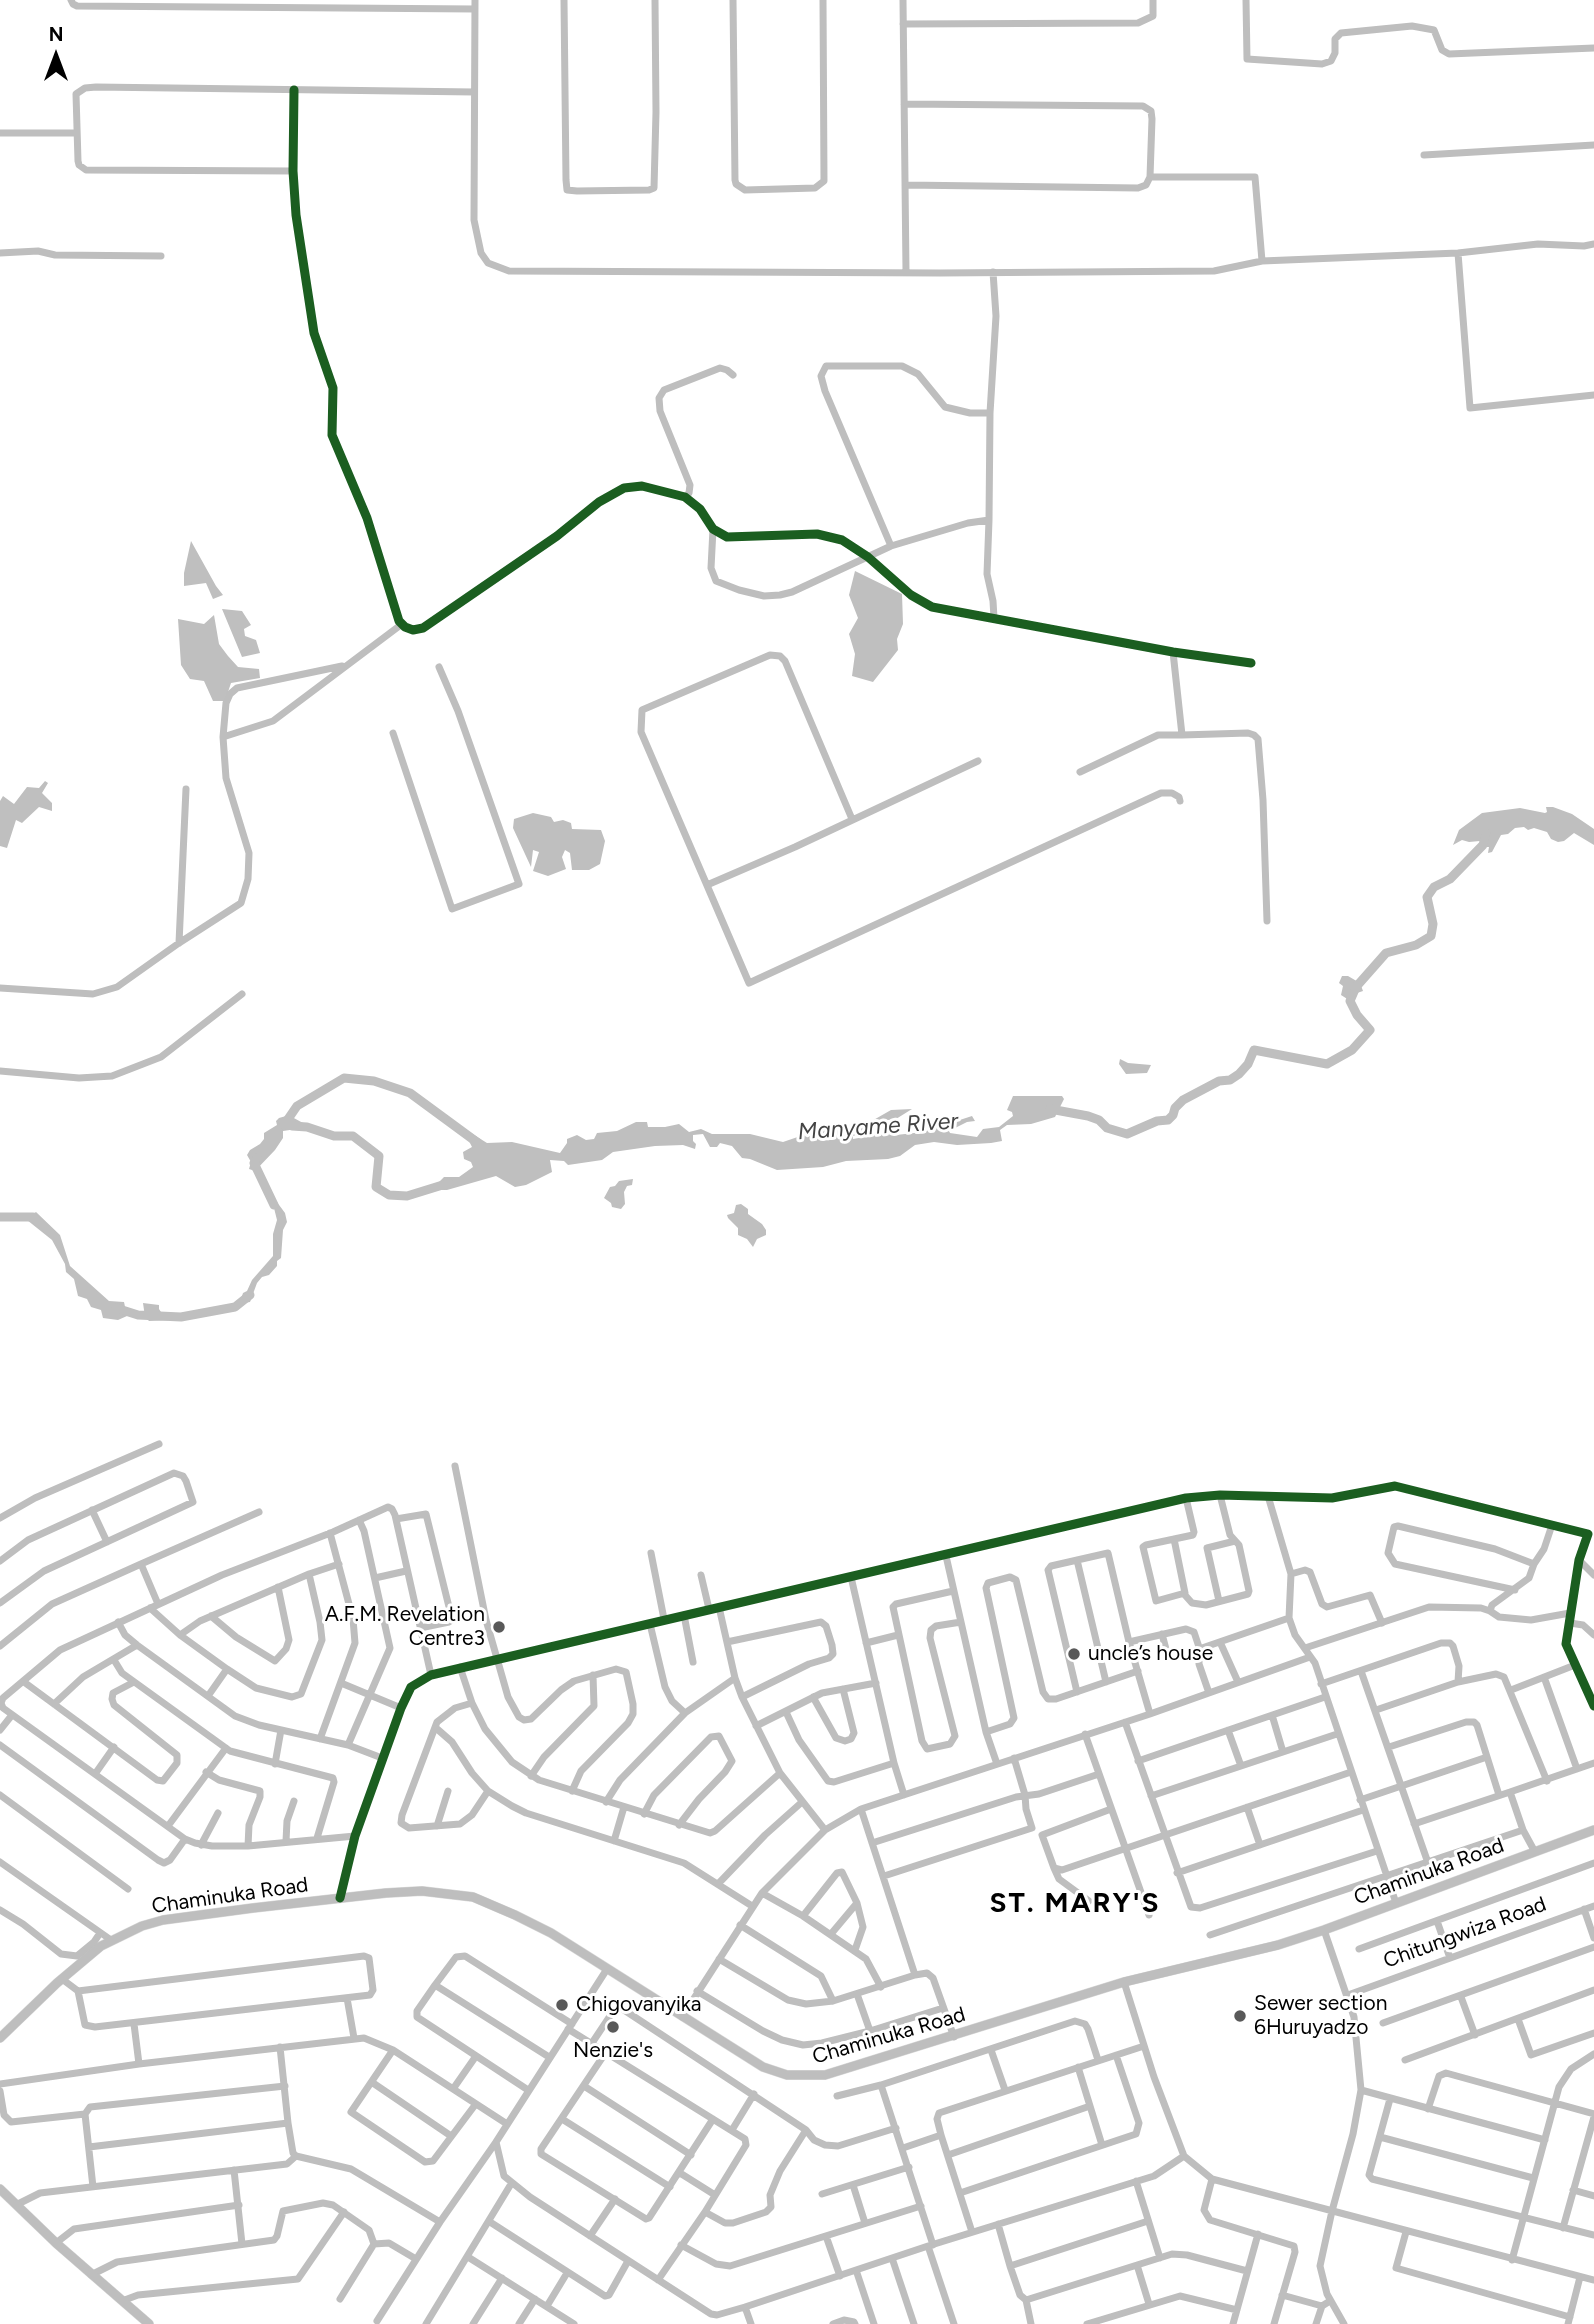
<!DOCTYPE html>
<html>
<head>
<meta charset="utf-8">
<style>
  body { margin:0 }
  #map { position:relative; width:1594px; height:2324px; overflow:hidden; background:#fff; font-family:Figtree,sans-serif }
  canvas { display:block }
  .north { position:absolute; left:21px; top:21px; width:70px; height:70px; -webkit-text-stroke:5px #fff; paint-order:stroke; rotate:0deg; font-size:19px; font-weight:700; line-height:28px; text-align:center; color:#000 }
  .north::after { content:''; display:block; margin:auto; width:24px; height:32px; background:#000; clip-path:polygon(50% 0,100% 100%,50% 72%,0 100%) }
</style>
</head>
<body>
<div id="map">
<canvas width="1594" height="2324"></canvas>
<div class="north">N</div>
</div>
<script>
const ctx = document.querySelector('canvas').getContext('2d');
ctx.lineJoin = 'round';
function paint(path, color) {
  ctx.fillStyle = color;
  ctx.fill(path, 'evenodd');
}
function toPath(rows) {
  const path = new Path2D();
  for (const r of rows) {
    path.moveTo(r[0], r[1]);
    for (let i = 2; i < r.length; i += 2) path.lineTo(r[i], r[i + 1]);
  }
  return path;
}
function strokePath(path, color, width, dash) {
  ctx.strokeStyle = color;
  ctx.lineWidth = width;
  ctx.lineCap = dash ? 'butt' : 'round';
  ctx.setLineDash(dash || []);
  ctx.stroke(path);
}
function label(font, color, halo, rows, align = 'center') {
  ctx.font = font + ' Figtree,sans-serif';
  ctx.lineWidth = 6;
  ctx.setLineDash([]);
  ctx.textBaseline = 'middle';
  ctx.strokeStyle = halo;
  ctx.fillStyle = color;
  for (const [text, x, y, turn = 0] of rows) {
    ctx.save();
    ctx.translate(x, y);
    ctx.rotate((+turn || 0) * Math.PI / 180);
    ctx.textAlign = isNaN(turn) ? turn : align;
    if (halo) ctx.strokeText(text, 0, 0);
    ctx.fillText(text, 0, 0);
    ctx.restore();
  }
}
paint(toPath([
  [191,541,216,586,223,595,213,599,206,583,184,586,184,573],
  [855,571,902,594,903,624,897,639,898,650,873,682,852,676,855,654,849,634,858,618,849,595],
  [222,609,242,611,251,625,244,629,245,636,256,640,260,653,242,657],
  [214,615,219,644,228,656,238,667,259,669,260,678,231,683,225,701,213,701,204,681,190,679,181,665,178,619,204,624],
  [45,781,48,783,42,793,52,803,52,811,39,807,22,823,16,820,7,848,0,846,0,801,3,796,14,804,27,787,39,788],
  [1546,807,1553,807,1572,814,1594,829,1594,845,1574,833,1564,841,1558,842,1551,839,1547,832,1534,828,1528,830,1524,827,1515,828,1508,834,1501,835,1492,852,1488,853,1489,847,1484,847,1480,841,1469,842,1462,840,1453,845,1459,830,1482,813,1520,808,1545,813,1547,812],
  [533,813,551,817,554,822,563,820,571,823,572,829,601,830,605,841,600,864,589,870,572,870,570,853,565,850,562,857,566,869,548,876,533,871,539,852,533,850,531,867,513,828,514,819],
  [1342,976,1348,976,1360,983,1363,991,1357,993,1352,1002,1341,995,1343,986,1339,983],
  [1120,1059,1128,1063,1151,1065,1147,1073,1126,1074,1119,1064],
  [1013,1096,1062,1096,1064,1099,1055,1117,1031,1124,1007,1125,1000,1130,1002,1141,991,1143,957,1145,934,1142,915,1145,900,1156,888,1159,846,1161,823,1167,777,1170,750,1159,742,1158,732,1146,720,1143,717,1147,710,1147,703,1134,693,1135,693,1141,696,1144,695,1149,683,1145,655,1146,613,1152,602,1160,568,1165,564,1161,550,1160,552,1172,526,1185,515,1187,496,1176,447,1190,441,1190,438,1183,444,1177,459,1177,473,1167,471,1162,464,1159,463,1152,472,1147,467,1137,471,1133,487,1143,512,1142,560,1153,567,1143,567,1139,577,1135,586,1140,594,1139,597,1133,617,1131,636,1122,647,1122,648,1127,665,1127,679,1124,689,1132,701,1129,712,1134,750,1134,783,1142,821,1129,870,1122,891,1110,912,1109,896,1119,881,1121,872,1130,853,1136,853,1139,870,1136,881,1130,896,1135,923,1132,972,1116,975,1121,967,1122,949,1131,950,1133,977,1137,983,1129,999,1127,1013,1116,1012,1112,1007,1110],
  [286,1116,292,1117,303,1123,303,1128,283,1131,283,1138,275,1150,255,1171,249,1169,251,1162,247,1155,250,1150,260,1144,264,1139,264,1133,277,1125,276,1121,279,1118],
  [633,1179,632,1185,627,1186,624,1192,625,1204,621,1209,612,1207,611,1203,604,1198,610,1187,615,1186,619,1181],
  [271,1194,285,1213,287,1222,283,1230,281,1258,277,1261,277,1266,269,1275,262,1277,257,1283,250,1302,243,1303,241,1299,243,1293,247,1291,252,1280,273,1256,273,1234,277,1220,274,1208,268,1201],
  [741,1204,748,1209,748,1214,762,1224,766,1230,766,1235,757,1239,753,1247,747,1239,738,1235,738,1228,728,1218,727,1215,734,1213,736,1205],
  [36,1212,60,1235,70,1266,109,1301,124,1302,127,1316,118,1320,103,1318,101,1310,91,1307,87,1299,78,1296,74,1279,66,1272,65,1264,52,1240,27,1220,30,1216],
  [143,1303,159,1305,159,1309,161,1312,173,1315,172,1320,149,1321,145,1317]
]), '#bfbfbf');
strokePath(toPath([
  [1050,1109,1088,1116,1099,1120,1107,1128,1127,1134,1157,1121,1168,1120,1173,1115,1175,1108,1183,1100,1219,1081,1230,1080,1239,1074,1248,1064,1254,1050,1327,1064,1352,1050,1370,1030,1357,1015,1350,1001,1356,987,1386,953,1416,945,1431,936,1433,924,1427,897,1434,887,1450,879,1483,845,1486,833],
  [284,1125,297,1106,344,1078,374,1081,410,1093,478,1143],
  [292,1126,307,1127,334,1136,353,1136,379,1156,376,1187,389,1195,407,1196,449,1183],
  [257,1158,254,1163,274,1205],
  [0,1217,33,1217,39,1223],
  [116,1308,138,1315,181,1317,235,1307,250,1295]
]), '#bfbfbf', 9);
const major = toPath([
  [0,2038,57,1983,101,1946,142,1926,163,1920,253,1908,386,1893,422,1891,473,1897,515,1915,551,1933,763,2067,787,2075,825,2075,1124,1982,1278,1945,1324,1930,1594,1830],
  [0,2189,56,2243,149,2324]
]);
strokePath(major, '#dbdbdb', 10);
strokePath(toPath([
  [71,0,73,4,77,6,475,9],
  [475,0,474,220,481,253,488,263,509,271,940,273,1214,271,1262,261,1458,253,1538,244,1584,246,1594,244],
  [564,0,566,180,567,190,577,191,649,190,654,188,656,112,655,0],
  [733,0,735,180,736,184,745,190,815,188,824,181,823,0],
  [903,0,906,271],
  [1246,0,1247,59,1322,64,1331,61,1335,53,1335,39,1341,33,1412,26,1434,30,1442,50,1449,54,1594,48],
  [903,24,1138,23,1153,16,1153,0],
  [294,90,293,171,296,215,314,333,333,388,332,435,367,518,399,621,405,627,413,630,423,628,557,536,599,502,624,488,642,486,685,497,700,509,713,529,727,537,817,534,842,540,868,557,911,595,932,607,1173,652,1251,663],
  [904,104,1143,106,1151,111,1152,119,1150,177,1146,185,1138,188,905,185],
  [0,133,76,133],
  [1424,155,1594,145],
  [293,171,86,170,79,165,78,161,76,94,85,88,96,87,474,92],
  [1150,177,1255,177,1262,261],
  [0,253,38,251,55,255,161,256],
  [1458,253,1470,408,1594,395],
  [685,497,689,493,690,485,660,411,659,398,664,390,720,368,727,370,733,375],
  [989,520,987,574,993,601,994,618],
  [713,529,711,568,716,581,739,590,764,596,780,595,792,592,891,546,968,523,989,520,990,413,996,316,993,272],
  [891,546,825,391,821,376,826,366,902,366,918,374,945,407,970,413,990,413],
  [1173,652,1182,735,1248,733,1254,735,1258,739,1263,800,1267,921],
  [393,733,452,909,519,884,458,711,439,667],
  [223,737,226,703,230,694,237,688,342,666],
  [1080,772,1158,735,1182,735],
  [852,819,785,661,780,656,770,655,642,710,641,732,749,983,1161,793,1172,793,1179,797,1180,801],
  [707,885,795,847,978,761],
  [179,943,186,789],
  [0,988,93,994,117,987,179,943,241,903,248,879,249,853,226,778,223,737,273,721,402,624],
  [0,1071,79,1078,112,1076,161,1057,242,994],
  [455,1466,486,1620,508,1697,519,1717,524,1720,531,1719,561,1690,574,1681,616,1669,626,1672,633,1704,633,1714,628,1723,581,1771,572,1791],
  [1268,1496,1291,1574,1289,1618,1295,1635,1315,1663,1396,1903],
  [92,1510,107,1542],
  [0,1518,35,1498,159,1444],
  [396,1519,426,1514,452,1619,449,1622,420,1628],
  [1552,1525,1544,1549,1534,1564,1529,1578,1492,1605,1490,1611,1499,1617,1531,1620,1570,1613],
  [1174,1539,1185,1593,1156,1601,1143,1547,1146,1545,1193,1535,1194,1532,1186,1498],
  [651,1553,664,1619],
  [946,1556,986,1732,997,1764],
  [1077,1560,1106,1682],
  [1579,1560,1594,1575],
  [0,1561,28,1540,174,1473,183,1476,186,1481,193,1502,44,1571,0,1603],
  [141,1564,259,1512],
  [1291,1574,1305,1570,1310,1572,1322,1604,1327,1607,1370,1595,1382,1623],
  [701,1575,709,1609],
  [851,1577,894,1763,904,1795],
  [375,1578,406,1571],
  [1515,1590,1395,1564,1388,1553,1394,1527,1398,1526,1495,1549,1534,1564],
  [953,1591,896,1604,893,1607,922,1741,927,1749,950,1744,955,1736,930,1638,931,1630,936,1626,961,1622],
  [1184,1594,1192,1603,1206,1605,1248,1594,1249,1591,1239,1545,1230,1535,1220,1495],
  [1219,1601,1207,1548,1235,1541],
  [719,1607,735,1678,742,1697,780,1773,825,1830],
  [150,1608,180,1635,227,1669],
  [684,1615,693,1662],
  [211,1616,236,1637,275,1661,286,1649,289,1640,278,1587],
  [118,1622,125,1635,137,1645,235,1716,259,1725,348,1745,382,1758],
  [1570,1623,1583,1625,1594,1635],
  [650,1624,665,1687,672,1701,685,1713],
  [1162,1634,1168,1657],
  [180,1635,200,1621,309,1574,339,1564],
  [727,1642,821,1622,826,1626,832,1645,833,1654,829,1658,809,1664,742,1697],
  [1129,1642,1186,1629,1194,1632,1199,1647,1202,1648,1289,1618],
  [1220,1642,1238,1682],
  [866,1643,898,1635],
  [0,1646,52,1604,141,1564,158,1604],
  [1199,1647,1199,1664,1209,1693],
  [1305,1648,1429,1607,1481,1608,1490,1611],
  [114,1660,122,1673,230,1751,333,1778,334,1782,317,1838],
  [460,1667,472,1703,485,1729,512,1762,539,1780,710,1833,715,1831,780,1773],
  [1361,1671,1427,1860],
  [1544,1677,1577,1769],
  [24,1682,157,1780,163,1781,177,1763,177,1755,114,1705,112,1699,113,1693,134,1682],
  [1458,1682,1496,1674,1504,1677,1547,1781],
  [341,1683,401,1708],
  [1321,1684,1441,1643,1450,1643,1453,1646,1459,1666,1458,1682,1376,1710],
  [1511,1690,1575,1665],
  [1077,1692,1048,1570,1051,1566,1108,1553,1129,1642,1150,1714],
  [208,1696,227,1669,256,1688,292,1697,301,1694,322,1640,320,1622,309,1574],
  [813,1697,836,1738,845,1741,851,1739,854,1733,843,1689],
  [472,1703,455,1708,437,1722,402,1815,401,1823,409,1828,460,1824,472,1815,488,1791],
  [54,1704,83,1677,137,1645],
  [786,1712,799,1740,828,1781,834,1782,894,1763],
  [1272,1715,1283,1752],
  [1125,1722,1191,1907,1200,1908,1377,1851],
  [756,1726,822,1693,876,1683],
  [436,1728,452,1742,472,1773,488,1791,512,1806,526,1813,684,1863,752,1906],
  [0,1730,12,1715],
  [1228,1730,1241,1766],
  [986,1732,1010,1724,1014,1718,986,1588,988,1583,1010,1577,1016,1580,1043,1692,1048,1699,1056,1699,1138,1671],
  [1085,1734,1149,1915],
  [320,1739,355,1643,353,1619,330,1533],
  [0,1745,158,1860,164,1863,170,1860,185,1839],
  [348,1745,390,1648,364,1531,359,1520],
  [1389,1747,1466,1722,1474,1722,1477,1725,1499,1795],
  [1138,1761,1325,1697],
  [275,1764,281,1730],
  [206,1772,219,1780,260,1791,260,1797,249,1825,248,1846],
  [95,1774,114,1747],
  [531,1776,544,1757,594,1706,593,1675],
  [1510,1792,1594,1763],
  [0,1795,128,1889],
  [1151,1796,1337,1734],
  [1360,1800,1487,1757],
  [606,1802,620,1780,685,1713,735,1678],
  [1247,1807,1260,1845],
  [861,1809,915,1975],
  [1111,1809,1042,1835,1054,1868,1062,1870,1351,1772],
  [644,1814,654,1795,711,1737,719,1736,732,1761,725,1772,699,1799,679,1825],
  [168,1826,226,1748],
  [437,1826,448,1791],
  [1523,1830,1535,1852],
  [355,1836,248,1846,212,1846,195,1843,185,1839,3,1708,1,1703,3,1698,60,1650,222,1575,333,1532,388,1507,392,1509,395,1515,431,1675],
  [286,1841,287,1821,294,1801],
  [614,1841,624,1807],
  [872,1843,1016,1797,1039,1794,1099,1774],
  [201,1845,218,1813],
  [0,1862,111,1940],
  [1054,1868,1059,1879,1089,1901],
  [1177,1873,1363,1810],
  [884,1876,1032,1828,1026,1809,1025,1795,1014,1758],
  [718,1884,765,1835,802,1802],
  [762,1893,803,1916,866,1959,881,1987],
  [340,1898,355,1836,401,1708,411,1687,431,1675,1186,1498,1220,1495,1332,1498,1395,1486,1588,1534,1579,1560,1566,1644,1594,1706],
  [1584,1909,1594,1938],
  [0,1910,23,1924,61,1954,77,1956,94,1942,100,1933],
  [803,1916,837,1873,842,1872,857,1903,831,1934],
  [1437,1921,1450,1958],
  [740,1925,821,1976,833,2001],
  [1324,1930,1354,2017,1361,2090,1353,2134,1332,2211,1320,2266,1327,2294,1344,2324],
  [1210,1935,1523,1830,1510,1792,1414,1824],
  [1359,1949,1594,1863],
  [855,1950,863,1927,857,1903],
  [719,1959,788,2000,806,2004,833,2001,915,1975,927,1973,933,1978,954,2037],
  [607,1969,496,2142,504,2176,530,2197,711,2314,717,2315,745,2307,928,2246,1154,2176,1184,2156],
  [62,1979,78,1991,85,2025,95,2027,370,1995,373,1990,369,1958,364,1956,78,1991],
  [1124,1982,1154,2077,1184,2156,1212,2179,1594,2280],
  [435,1985,456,1957,465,1956,572,2024],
  [697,1991,763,2031,782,2040,803,2045,822,2043,870,2031,943,2008],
  [857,1994,870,2031],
  [1348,1995,1594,1906],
  [1461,1997,1475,2035],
  [347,1998,354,2038],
  [682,2017,762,1893,825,1830,861,1809,1150,1714,1310,1657],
  [1518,2019,1531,2055,1594,2033],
  [1383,2023,1594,1947],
  [134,2024,139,2064],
  [568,2029,745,2139,746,2145,705,2212,658,2280],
  [592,2043,614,2010,621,2008,806,2130,780,2171,770,2195,771,2207,766,2212,733,2223,725,2223,705,2212],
  [393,2050,351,2112,425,2162,433,2161,475,2105],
  [991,2050,1005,2090],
  [606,2052,541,2149,541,2154,646,2219,649,2218,713,2119],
  [1405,2060,1594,1990],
  [373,2083,451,2136],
  [0,2084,139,2064,364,2038,393,2050,507,2124],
  [881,2085,933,2245],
  [584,2086,691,2155],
  [453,2089,476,2056],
  [528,2090,417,2017,417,2011,435,1985,549,2057],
  [1361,2090,1545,2140],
  [0,2091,4,2115,11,2122,85,2114],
  [837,2096,881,2085,1075,2021,1085,2024,1088,2029,1098,2060],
  [1390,2099,1369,2175,1372,2179,1594,2235],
  [1090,2106,1102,2145],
  [1428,2109,1439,2076,1446,2073,1594,2114],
  [562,2119,670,2187],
  [732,2130,754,2094],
  [806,2130,814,2140,825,2145,838,2146,896,2128],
  [1380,2137,1533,2178],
  [89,2147,288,2123],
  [903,2148,941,2135],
  [948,2155,1090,2106,1078,2067],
  [296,2156,351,2169,440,2222,496,2142],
  [234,2170,242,2244],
  [680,2173,715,2195],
  [1212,2179,1204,2210,1210,2220,1294,2246,1295,2252,1274,2324],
  [1136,2181,1160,2258],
  [853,2185,865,2223],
  [93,2187,85,2114,90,2107,285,2086],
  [1573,2190,1594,2196],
  [960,2193,1136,2134,1139,2123,1116,2055],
  [822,2194,909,2167],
  [16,2205,40,2193,287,2164,296,2156,293,2153,288,2123,280,2047],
  [490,2222,605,2296,609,2295,628,2261],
  [998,2224,1010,2266,1148,2221],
  [1563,2228,1594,2117],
  [972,2232,941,2135,937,2119,939,2113,1144,2046],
  [1406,2232,1396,2268,1570,2317],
  [590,2236,615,2199],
  [826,2236,840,2276],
  [56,2243,74,2229,239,2205],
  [681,2245,716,2264,730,2266,921,2206],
  [928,2246,954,2324],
  [468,2257,574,2324],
  [892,2258,914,2324],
  [1512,2260,1559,2087,1571,2069,1594,2054],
  [1137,2265,1149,2304],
  [1010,2266,1020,2295,1026,2300,1172,2254,1187,2255,1247,2271],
  [856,2270,874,2324],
  [91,2275,117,2262,274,2240,277,2236,283,2211,323,2203,333,2205,369,2230,374,2244,389,2243,416,2259],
  [1282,2295,1322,2306,1330,2301],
  [340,2299,374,2244],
  [1026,2300,1031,2324],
  [122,2301,138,2295,298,2279,344,2212],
  [547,2306,567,2273],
  [745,2307,751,2324],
  [377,2321,440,2222],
  [426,2324,511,2184],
  [473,2324,502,2278],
  [519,2324,535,2299],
  [833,2324,844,2320,854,2322,855,2324],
  [1087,2324,1180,2296,1237,2310],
  [1233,2324,1258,2234],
  [1316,2324,1322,2306],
  [1568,2324,1580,2277]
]), '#bebebe', 7);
strokePath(major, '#bebebe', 9);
strokePath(toPath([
  [294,90,293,171,296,215,314,333,333,388,332,435,367,518,399,621,405,627,413,630,423,628,557,536,599,502,624,488,642,486,685,497,700,509,713,529,727,537,817,534,842,540,868,557,911,595,932,607,1173,652,1251,663],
  [340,1898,355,1836,401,1708,411,1687,431,1675,1186,1498,1220,1495,1332,1498,1395,1486,1588,1534,1579,1560,1566,1644,1594,1706]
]), '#1b5e20', 9);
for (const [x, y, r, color] of [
  [499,1627,7,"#595959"],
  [1074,1654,7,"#595959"],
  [562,2005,7,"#595959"],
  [1240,2016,7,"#595959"],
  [613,2027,7,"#595959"]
]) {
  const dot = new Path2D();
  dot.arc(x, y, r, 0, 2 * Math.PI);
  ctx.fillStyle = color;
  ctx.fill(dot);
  strokePath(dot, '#fff', 2.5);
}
label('21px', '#000', '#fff', [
  ["A.F.M. Revelation",485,1615,"right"],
  ["Centre3",485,1639,"right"],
  ["uncle’s house",1088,1654],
  ["Sewer section",1254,2004],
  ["6Huruyadzo",1254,2028],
  ["Chigovanyika",576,2005],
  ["Nenzie's",613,2051,"center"]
], 'left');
label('21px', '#000', '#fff', [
  ["Chaminuka Road",1429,1872,-20],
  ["Chaminuka Road",230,1896,-8],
  ["Chitungwiza Road",1465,1933,-20],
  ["Chaminuka Road",889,2036,-16]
]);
label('italic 23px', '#444', '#fff', [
  ["Manyame River",878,1127,-4]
]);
ctx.letterSpacing = '2px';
label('bold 28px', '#000', '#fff', [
  ["ST. MARY'S",1075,1904]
]);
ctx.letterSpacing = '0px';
</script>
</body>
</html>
